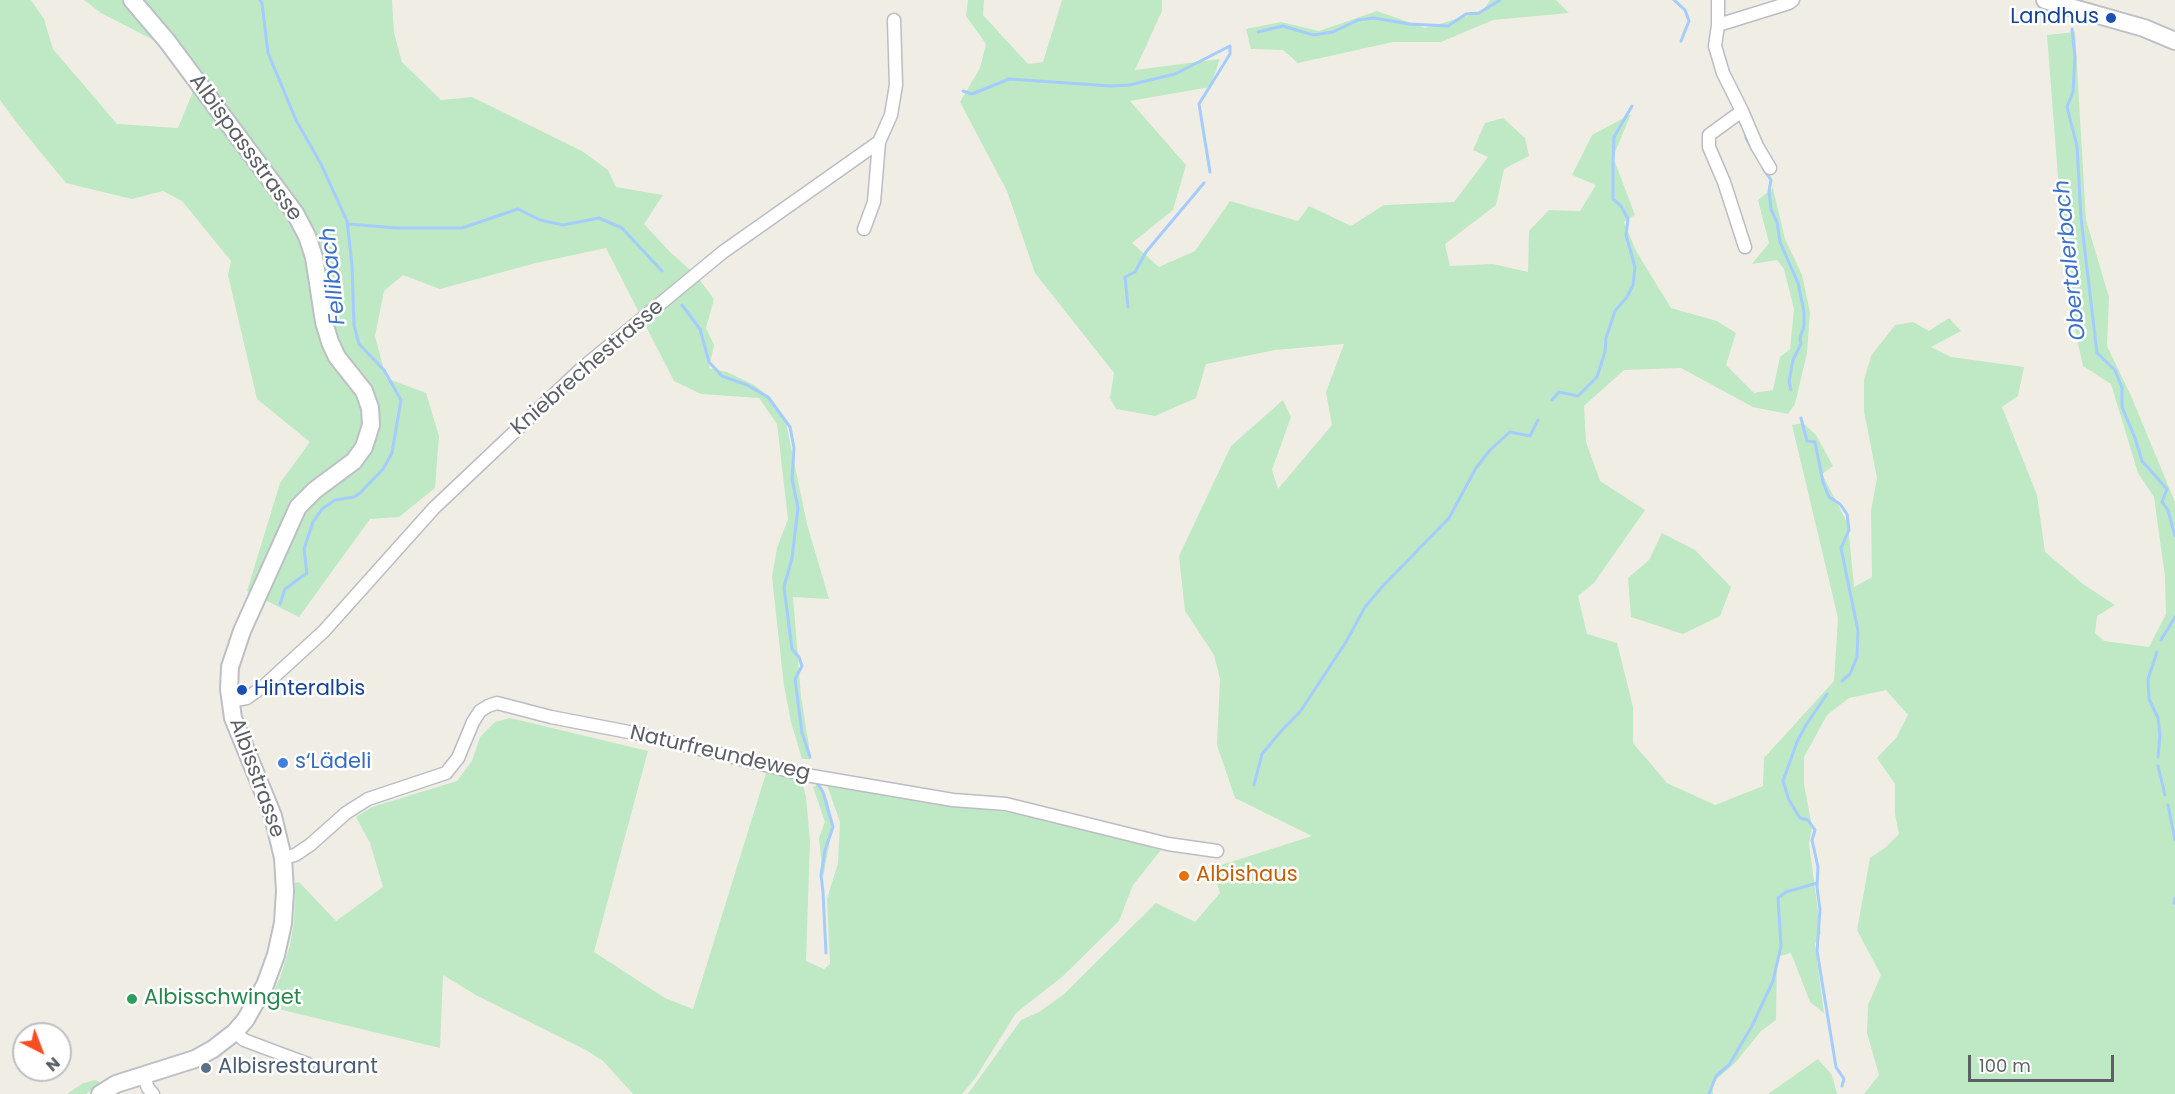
<!DOCTYPE html>
<html>
<head>
<meta charset="utf-8">
<style>
  body { margin:0 }
  #map { position:relative; width:2175px; height:1094px; overflow:hidden; background:#f0eee4; font-family:Poppins,sans-serif }
  canvas { display:block }
  .north { position:absolute; left:12px; top:1022px; width:60px; height:60px; box-sizing:border-box; background:#fff; border:2px solid #bebfc2; border-radius:50%; rotate:138deg; font-size:16px; font-weight:700; line-height:24px; text-align:center; color:#5c5f66 }
  .north::after { content:''; display:block; margin:auto; width:21px; height:27px; background:#f64e23; clip-path:polygon(50% 0,100% 100%,50% 72%,0 100%) }
  .scale { position:absolute; left:1968px; top:1055px; width:146px; height:27px; box-sizing:border-box; border:3px solid #5c5f66; border-top:0; padding-left:8px; font-size:18px; line-height:21px; white-space:nowrap; color:#5c5f66; -webkit-text-stroke:4px #fff; paint-order:stroke }
</style>
</head>
<body>
<div id="map">
<canvas width="2175" height="1094"></canvas>
<div class="north">N</div>
<div class="scale">100 m</div>
</div>
<script>
const ctx = document.querySelector('canvas').getContext('2d');
ctx.lineJoin = 'round';
function paint(path, color) {
  ctx.fillStyle = color;
  ctx.fill(path, 'evenodd');
}
function toPath(rows) {
  const path = new Path2D();
  for (const r of rows) {
    path.moveTo(r[0], r[1]);
    for (let i = 2; i < r.length; i += 2) path.lineTo(r[i], r[i + 1]);
  }
  return path;
}
function strokePath(path, color, width, dash) {
  ctx.strokeStyle = color;
  ctx.lineWidth = width;
  ctx.lineCap = dash ? 'butt' : 'round';
  ctx.setLineDash(dash || []);
  ctx.stroke(path);
}
function label(font, color, halo, rows, align = 'center') {
  ctx.font = font + ' Poppins,sans-serif';
  ctx.lineWidth = 5;
  ctx.setLineDash([]);
  ctx.textBaseline = 'middle';
  ctx.strokeStyle = halo;
  ctx.fillStyle = color;
  for (const [text, x, y, turn = 0] of rows) {
    ctx.save();
    ctx.translate(x, y);
    ctx.rotate((+turn || 0) * Math.PI / 180);
    ctx.textAlign = isNaN(turn) ? turn : align;
    if (halo) ctx.strokeText(text, 0, 0);
    ctx.fillText(text, 0, 0);
    ctx.restore();
  }
}
paint(toPath([
  [0,0,31,0,44,19,53,49,117,124,178,128,196,84,167,47,101,13,84,0,392,0,394,33,402,62,441,100,472,97,582,151,608,170,616,187,663,195,644,224,670,252,696,275,714,299,706,328,714,345,709,368,727,372,754,385,771,398,785,418,807,524,829,599,793,597,801,696,811,759,802,759,791,722,784,686,772,577,777,548,788,519,777,424,759,398,701,394,674,381,606,248,536,263,440,289,403,275,384,291,375,336,386,378,426,393,439,436,435,488,399,517,370,519,299,617,247,591,280,483,310,442,257,399,228,275,231,261,182,201,163,191,132,199,66,183,20,127,0,100],
  [968,0,984,0,983,15,1028,64,1043,62,1062,0,1162,0,1162,11,1135,70,1220,59,1210,87,1130,101,1186,165,1173,210,1132,243,1159,267,1195,251,1230,201,1298,221,1309,206,1351,226,1384,205,1454,202,1488,157,1473,150,1485,123,1503,118,1525,138,1529,156,1504,169,1496,205,1445,244,1450,266,1493,264,1528,272,1529,231,1549,210,1580,211,1596,185,1572,175,1592,135,1631,114,1613,157,1635,215,1624,222,1636,251,1671,308,1717,321,1736,333,1726,365,1754,393,1773,390,1780,357,1790,349,1794,309,1784,269,1777,260,1752,264,1769,243,1758,200,1773,188,1785,239,1802,275,1810,312,1807,353,1795,404,1788,414,1753,407,1681,368,1624,370,1584,406,1586,442,1600,481,1645,510,1594,583,1578,596,1587,634,1617,643,1633,707,1633,743,1667,783,1715,805,1763,786,1764,758,1834,681,1838,618,1792,425,1803,423,1816,435,1833,466,1822,474,1848,524,1854,587,1872,577,1871,511,1877,478,1864,411,1864,380,1871,356,1895,325,1913,322,1929,331,1949,318,1961,331,1931,347,1951,357,2024,367,2018,396,2002,407,2037,495,2045,552,2083,584,2115,605,2097,616,2095,633,2104,641,2149,647,2166,614,2165,577,2154,497,2138,473,2111,384,2083,366,2067,293,2047,35,2075,32,2086,220,2109,297,2107,346,2132,398,2175,502,2175,1094,1864,1094,1879,1075,1867,1033,1868,1005,1881,975,1857,930,1870,858,1886,847,1899,834,1895,814,1895,784,1877,758,1896,738,1908,715,1886,690,1849,698,1827,715,1804,757,1804,784,1812,827,1809,844,1821,933,1815,944,1824,1013,1810,1002,1791,953,1777,957,1776,1020,1761,1031,1735,1063,1712,1083,1713,1094,968,1094,1021,1020,1039,1012,1063,995,1156,903,1195,922,1220,893,1212,868,1312,836,1235,798,1217,745,1220,679,1214,655,1185,611,1179,556,1231,446,1283,400,1291,417,1272,470,1278,489,1332,425,1326,392,1344,344,1275,350,1206,364,1196,398,1155,416,1116,409,1110,398,1114,373,1035,273,1007,191,960,102,980,68,986,44,966,16],
  [1490,0,1556,0,1569,13,1493,20,1441,42,1393,42,1298,63,1283,50,1251,49,1246,29,1281,22,1319,31,1377,11,1425,28,1482,12],
  [1662,533,1695,550,1731,587,1720,616,1683,634,1631,617,1628,578,1649,560],
  [510,718,648,751,594,952,665,998,693,1009,767,770,802,780,806,797,810,841,806,961,824,969,830,964,827,899,838,863,840,822,827,785,932,803,1040,816,1161,850,1133,885,1119,921,1062,977,1016,1013,976,1077,962,1094,633,1094,603,1061,586,1050,476,995,443,975,440,1048,266,1006,280,978,290,945,294,922,295,883,299,882,336,921,383,887,370,843,356,817,372,807,457,781,472,761,480,737,495,722],
  [820,783,828,801,832,829,823,878,819,838,825,822,813,787],
  [1818,1059,1832,1075,1837,1094,1768,1094],
  [96,1080,101,1083,86,1094,67,1094,83,1083]
]), '#bee9c4');
strokePath(toPath([
  [260,0,262,3,268,53,296,120,321,164,347,221,352,265,354,325,359,344,384,370,401,400,392,453,383,469,360,493,354,497,335,500,322,509,313,522,304,549,307,573,285,589,280,604],
  [1674,0,1685,10,1689,21,1681,41],
  [2072,29,2075,57,2073,92,2067,107,2077,146,2081,218,2097,353,2115,370,2122,388,2122,407,2135,438,2142,461,2167,489,2162,502,2168,510,2175,536],
  [1258,32,1283,26,1313,35,1333,32,1358,20,1374,18,1409,24,1448,26,1466,14,1479,13,1500,0],
  [963,91,972,94,1009,79,1111,86,1129,85,1175,74,1230,46],
  [1745,130,1746,138,1752,149],
  [1764,170,1771,180,1769,191,1771,209,1777,222,1780,242,1798,283,1804,312,1804,326,1800,338,1801,344,1793,360,1789,382,1791,390],
  [1210,172,1199,104,1230,54,1230,46],
  [348,224,397,228,462,228,518,209,540,220,563,225,599,218,622,228,662,271],
  [682,305,700,329,709,362,722,376,747,385,768,397,790,427,794,448,792,479,798,508,792,558,784,587,792,649,799,657,802,666,795,679,802,733,810,757],
  [1128,307,1125,277,1135,272,1146,252,1204,183],
  [1552,400,1559,392,1578,396,1597,377,1605,352,1606,338,1615,311,1627,297,1633,285,1635,267,1626,235,1628,219,1621,206,1613,199,1613,163,1614,137,1632,106],
  [1801,418,1807,441,1815,442,1823,482,1829,497,1840,504,1847,514,1849,530,1841,548,1858,631,1857,657,1850,674,1842,681],
  [2161,640,2175,617],
  [2157,652,2148,679,2149,699,2158,718,2160,735,2158,757],
  [1827,694,1806,725,1797,742,1783,781,1789,800,1800,818,1808,820,1815,830,1812,840,1818,867,1817,887,1820,910,1817,951,1836,1067,1844,1079,1842,1086],
  [2158,766,2165,795],
  [817,783,823,792,833,827,825,850,821,875,823,892,826,953],
  [1254,785,1262,754,1283,729,1300,712,1346,642,1365,607,1382,587,1449,518,1476,468,1490,450,1510,432,1530,436,1538,420],
  [2168,805,2175,840],
  [2174,903,2175,898],
  [1709,1094,1716,1076,1729,1065,1752,1026,1773,981,1781,946,1778,898,1786,892,1817,883]
]), '#a4ccff', 3);
const minor = toPath([
  [1718,0,1718,25,1715,46,1723,73,1742,111,1757,146,1770,168],
  [1718,25,1789,3,1793,0],
  [1742,111,1709,135,1709,147,1724,182,1745,247],
  [864,229,874,202,879,142],
  [230,701,247,698,265,685,324,631,434,508,581,369,723,252,879,142,891,115,896,85,894,20],
  [283,858,295,855,310,845,346,813,368,799,446,773,458,758,473,722,480,711,488,706,497,703,551,717,634,733,806,775,953,800,1006,804,1168,844,1217,851],
  [235,1032,244,1040,308,1064],
  [143,1074,148,1088,153,1094]
]);
const secondary = toPath([
  [2045,0,2144,28,2175,41],
  [100,1094,116,1084,195,1059,213,1049,235,1032,246,1019,265,985,276,955,283,923,285,891,283,858,273,816,233,718,229,689,230,667,242,631,298,507,315,490,354,461,364,447,371,425,370,408,364,391,337,357,330,342,324,322,314,257,307,236,295,213,167,41,132,0]
]);
strokePath(minor, '#bbbdc4', 15);
strokePath(secondary, '#bcbfc6', 20);
strokePath(minor, '#fff', 12);
strokePath(secondary, '#fff', 16);
for (const [x, y, r, color] of [
  [2111,18,6,"#1a4fb4"],
  [242,690,6,"#1a4fb4"],
  [283,763,6,"#3f7fe0"],
  [1184,876,6,"#e8710a"],
  [132,999,6,"#2e9e5b"],
  [206,1068,6,"#5c6f8a"]
]) {
  const dot = new Path2D();
  dot.arc(x, y, r, 0, 2 * Math.PI);
  ctx.fillStyle = color;
  ctx.fill(dot);
  strokePath(dot, '#fff', 2);
}
label('21px', '#164399', '#fff', [
  ["Landhus",2099,18],
  ["Hinteralbis",254,690,"left"]
], 'right');
label('21px', '#5c5f66', '#fff', [
  ["Albispassstrasse",245,148,54],
  ["Kniebrechestrasse",588,368,-41],
  ["Naturfreundeweg",720,754,13],
  ["Albisstrasse",256,778,70]
]);
label('21px', '#366cbe', '#fff', [
  ["s‘Lädeli",295,763]
], 'left');
label('21px', '#c56008', '#fff', [
  ["Albishaus",1196,876]
], 'left');
label('21px', '#27864d', '#fff', [
  ["Albisschwinget",144,999]
], 'left');
label('21px', '#4e5e75', '#fff', [
  ["Albisrestaurant",218,1068]
], 'left');
label('italic 22px', '#3d71cc', '#fff', [
  ["Obertalerbach",2071,260,-96],
  ["Fellibach",334,276,-96]
]);
</script>
</body>
</html>
